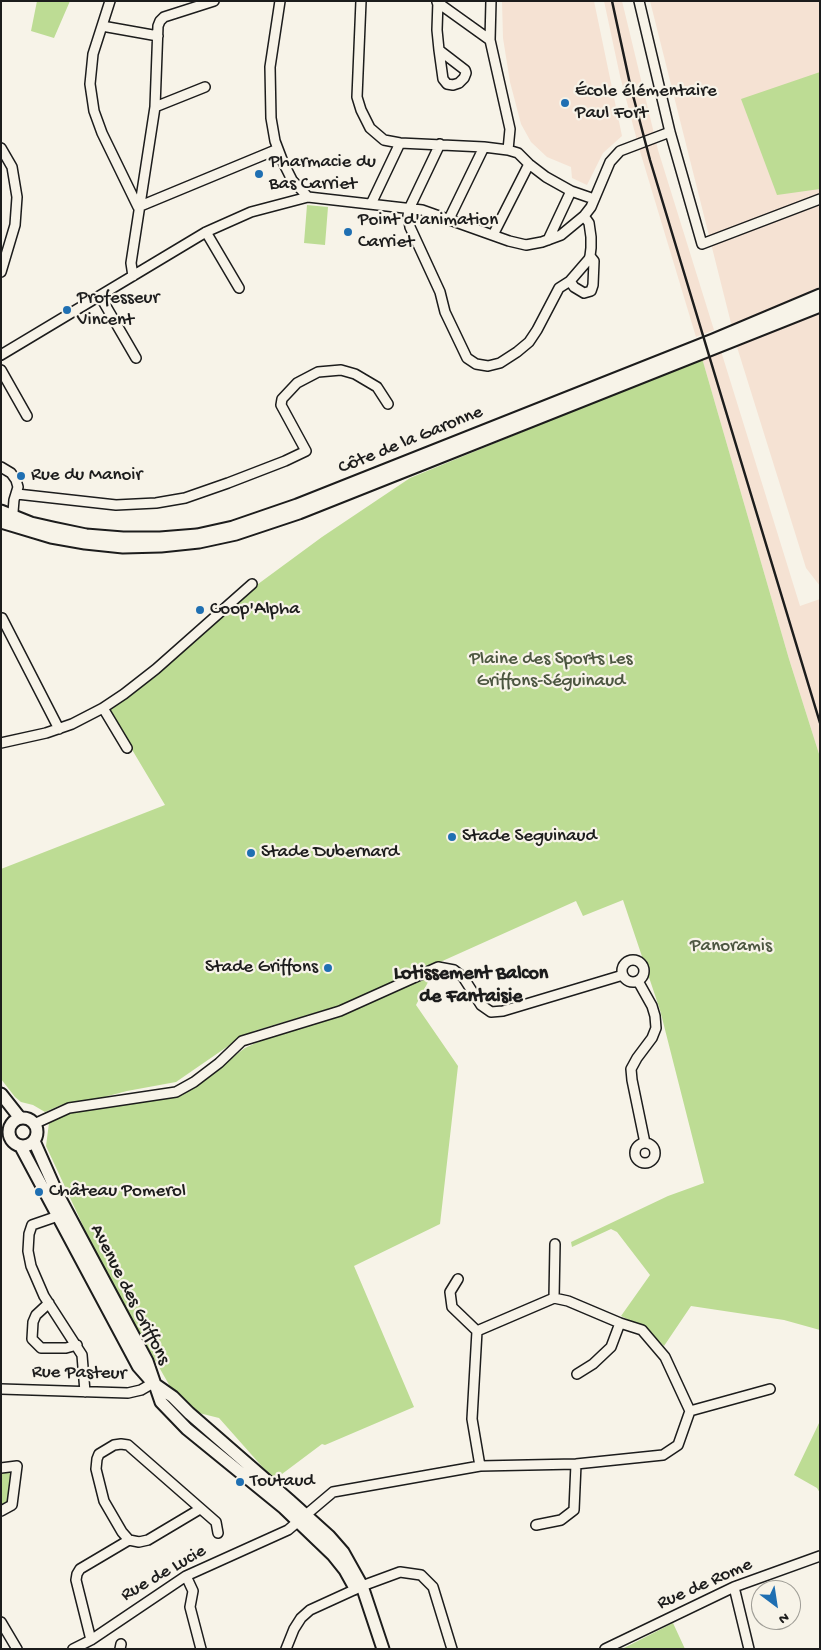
<!DOCTYPE html>
<html>
<head>
<meta charset="utf-8">
<style>
  body { margin:0 }
  #map { position:relative; width:821px; height:1650px; overflow:hidden; background:#f7f3e8; font-family:"Gochi Hand",sans-serif }
  canvas { display:block }
  .frame { position:absolute; inset:0; border:2px solid #1c1c1c; pointer-events:none }
  .north { position:absolute; left:751px; top:1580px; width:50px; height:50px; box-sizing:border-box; background:#f7f3e8; border:1px solid #9f9d96; border-radius:50%; rotate:149deg; font-size:14px; font-weight:700; line-height:20px; text-align:center; color:#1c1c1c }
  .north::after { content:''; display:block; margin:auto; width:18px; height:22px; background:#1f6fb2; clip-path:polygon(50% 0,100% 100%,50% 72%,0 100%) }
</style>
</head>
<body>
<div id="map">
<canvas width="821" height="1650"></canvas>
<div class="frame"></div>
<div class="north">N</div>
</div>
<script>
const ctx = document.querySelector('canvas').getContext('2d');
ctx.lineJoin = 'round';
function paint(path, color) {
  ctx.fillStyle = color;
  ctx.fill(path, 'evenodd');
}
function toPath(rows) {
  const path = new Path2D();
  for (const r of rows) {
    if (r.length === 3) {
      path.moveTo(r[0] + r[2], r[1]);
      path.arc(r[0], r[1], r[2], 0, 2 * Math.PI);
      continue;
    }
    path.moveTo(r[0], r[1]);
    for (let i = 2; i < r.length; i += 2) path.lineTo(r[i], r[i + 1]);
  }
  return path;
}
function strokePath(path, color, width, dash) {
  ctx.strokeStyle = color;
  ctx.lineWidth = width;
  ctx.lineCap = dash ? 'butt' : 'round';
  ctx.setLineDash(dash || []);
  ctx.stroke(path);
}
function label(font, color, halo, rows, align = 'center') {
  ctx.font = font + ' "Gochi Hand",sans-serif';
  ctx.lineWidth = 4.5;
  ctx.setLineDash([]);
  ctx.textBaseline = 'middle';
  ctx.strokeStyle = halo;
  ctx.fillStyle = color;
  for (const [text, x, y, turn = 0] of rows) {
    ctx.save();
    ctx.translate(x, y);
    ctx.rotate((+turn || 0) * Math.PI / 180);
    ctx.textAlign = isNaN(turn) ? turn : align;
    if (halo) ctx.strokeText(text, 0, 0);
    ctx.fillText(text, 0, 0);
    ctx.restore();
  }
}
paint(toPath([
  [502,1,594,1,622,136,603,153,587,185,572,178,571,167,547,157,531,142,521,124,510,82,503,38],
  [604,1,622,1,658,150,714,330,696,337,639,148,620,76],
  [650,1,820,1,820,586,806,568,737,347],
  [721,351,800,606,820,599,820,757,789,659,702,358]
]), '#f5e2d3');
paint(toPath([
  [37,1,70,1,54,38,31,31],
  [820,72,820,189,777,195,741,99],
  [307,205,328,207,325,245,304,243],
  [702,358,789,659,820,757,820,1330,784,1320,691,1306,664,1346,645,1328,621,1316,650,1275,617,1232,611,1229,572,1247,571,1242,668,1196,704,1183,660,1010,623,900,583,916,576,901,438,963,416,1005,458,1066,440,1224,354,1266,414,1407,325,1445,322,1444,274,1480,219,1418,183,1409,105,1273,46,1146,49,1123,70,1113,183,1094,245,1048,331,1008,254,1031,234,1042,176,1082,127,1091,85,1102,61,1105,45,1112,33,1105,21,1102,15,1097,1,1079,1,869,165,805,109,711,254,587,322,537,410,478],
  [820,1421,820,1493,817,1488,794,1475],
  [1,1470,9,1470,12,1472,10,1500,1,1506],
  [673,1623,685,1649,622,1649]
]), '#bddc94');
const street = toPath([
  [110,1,93,54,90,84,94,111,102,133,138,207,278,149],
  [280,1,270,67,271,118,275,141,283,162,292,180,308,197],
  [361,1,357,97,361,110,370,128,384,140,400,143,484,147,508,150,518,153,529,164,546,177,571,191,594,199],
  [438,1,437,30,439,50,443,79,447,84,453,85,459,83,464,78,466,73,465,70,439,50],
  [491,1,490,40,510,129,508,150],
  [639,1,670,132,702,244,820,199],
  [437,2,490,40],
  [102,26,158,36],
  [155,107,205,87],
  [440,144,409,209,408,216,410,227,440,292,445,312,467,358,476,364,488,366,500,363,517,352,529,342,537,330,559,288,570,281],
  [1,148,12,167,17,197,15,225,1,272],
  [371,204,400,143],
  [584,216,589,223,591,237,591,248,590,256,589,259,570,281,574,287,584,293,591,291,593,285,594,261,590,256],
  [449,219,484,147],
  [206,232,239,288],
  [493,235,529,164],
  [548,240,571,191],
  [133,276,131,263,155,107,158,26,160,21,164,17,214,1],
  [100,296,136,358],
  [1,355,206,232,251,212,308,197,422,210,509,241,526,245,542,242,561,235,584,216,591,207,610,162,620,151,670,132],
  [1,370,27,416],
  [1,467,11,473,16,480,18,487,14,500,13,512,12,516,7,518],
  [17,494,116,505,156,503,185,498,228,483,285,461,306,451,281,405,282,399,297,383,318,372,341,370,355,374,377,387,388,404],
  [2,618,59,729],
  [103,708,127,748],
  [1,743,46,733,72,724,103,708,124,694,156,669,252,584],
  [633,971,11],
  [638,981,652,1006,655,1016,656,1028,652,1038,637,1058,631,1069,632,1080,645,1143],
  [34,1124,69,1108,176,1092,194,1082,219,1063,242,1041,340,1011,438,967,454,970,463,977,481,1005,491,1012,503,1011,623,975],
  [645,1153,10],
  [58,1216,32,1225,29,1234,28,1251,31,1266,44,1296,82,1355,85,1392],
  [458,1279,450,1292,452,1307,477,1331],
  [554,1298,555,1244],
  [49,1303,36,1315,33,1322,32,1339,41,1348,66,1348,77,1345],
  [577,1374,593,1364,611,1347,620,1323],
  [1,1389,128,1393,141,1390,153,1383],
  [690,1411,678,1445,663,1455,576,1464,480,1466,472,1419,477,1331,554,1298,568,1301,620,1323,642,1330,665,1357,690,1411,770,1389],
  [1,1468,17,1466,12,1505,1,1511],
  [200,1509,148,1540,139,1542,129,1540,122,1532,104,1501,96,1469,97,1459,99,1454,114,1445,121,1444,128,1445,216,1522,218,1533],
  [536,1525,561,1520,574,1510,576,1464],
  [186,1576,193,1591,190,1607,201,1649],
  [362,1586,400,1572,421,1575,433,1587,452,1649],
  [734,1587,749,1649],
  [1,1622,17,1649],
  [91,1640,76,1580,77,1574,80,1569,129,1540],
  [73,1649,91,1640,186,1576,288,1530,333,1492,480,1466],
  [120,1649,121,1644],
  [286,1649,294,1629,301,1618,310,1610,356,1589],
  [605,1649,734,1587,820,1556]
]);
const secondary = toPath([
  [1,511,31,523,53,528,86,535,123,538,160,538,197,535,233,527,297,505,713,340,820,295],
  [1,522,51,537,85,543,123,547,161,546,199,542,236,534,299,513,820,306],
  [1,1094,20,1118],
  [23,1132,14],
  [34,1141,57,1193,147,1361,161,1402,187,1429,284,1508,333,1555,345,1570,355,1588],
  [21,1147,138,1366,153,1383,173,1397,189,1413,290,1501,329,1536,343,1552,362,1586,383,1649]
]);
strokePath(street, '#1c1c1c', 12);
strokePath(secondary, '#1c1c1c', 15);
strokePath(street, '#f7f3e8', 9);
strokePath(secondary, '#f7f3e8', 11);
strokePath(toPath([
  [612,1,630,84,650,160,820,723]
]), '#1c1c1c', 2.5);
for (const [x, y, r, color] of [
  [565,103,5,"#1f6fb2"],
  [259,174,5,"#1f6fb2"],
  [348,232,5,"#1f6fb2"],
  [67,310,5,"#1f6fb2"],
  [21,476,5,"#1f6fb2"],
  [200,610,5,"#1f6fb2"],
  [452,837,5,"#1f6fb2"],
  [251,853,5,"#1f6fb2"],
  [328,968,5,"#1f6fb2"],
  [39,1192,5,"#1f6fb2"],
  [240,1482,5,"#1f6fb2"]
]) {
  const dot = new Path2D();
  dot.arc(x, y, r, 0, 2 * Math.PI);
  ctx.fillStyle = color;
  ctx.fill(dot);
  strokePath(dot, '#f7f3e8', 2);
}
label('19px', '#1c1c1c', '#f7f3e8', [
  ["École élémentaire",575,92],
  ["Paul Fort",575,114],
  ["Pharmacie du",269,163],
  ["Bas Carriet",269,185],
  ["Point d'animation",358,221],
  ["Carriet",358,243],
  ["Professeur",77,299],
  ["Vincent",77,321],
  ["Rue du Manoir",31,476],
  ["Coop'Alpha",210,610],
  ["Stade Seguinaud",462,837],
  ["Stade Dubernard",261,853],
  ["Stade Griffons",318,968,"right"],
  ["Château Pomerol",49,1192],
  ["Toutaud",250,1482]
], 'left');
label('19px', '#1c1c1c', '#f7f3e8', [
  ["Côte de la Garonne",411,441,-22],
  ["Avenue des Griffons",129,1295,63],
  ["Rue Pasteur",79,1374,1],
  ["Rue de Lucie",164,1574,-30],
  ["Rue de Rome",705,1585,-24]
]);
label('19px', '#4c5640', '#f7f3e8', [
  ["Plaine des Sports Les",551,660],
  ["Griffons-Séguinaud",551,682],
  ["Panoramis",731,947]
]);
label('bold 20px', '#1c1c1c', '#f7f3e8', [
  ["Lotissement Balcon",471,975],
  ["de Fantaisie",471,998]
]);
</script>
</body>
</html>
